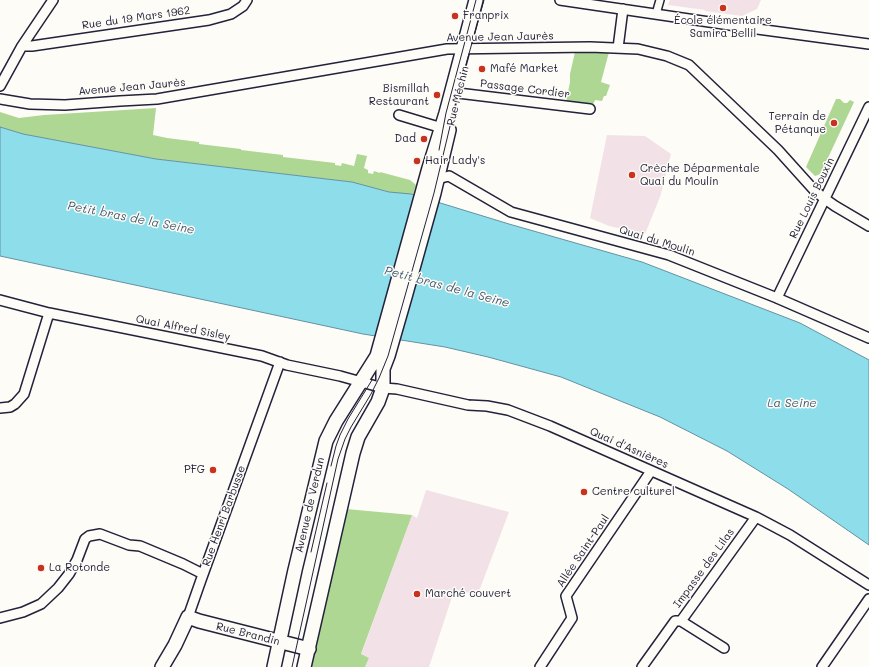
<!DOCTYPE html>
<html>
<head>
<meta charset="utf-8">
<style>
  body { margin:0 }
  canvas { display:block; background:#fdfcf7 }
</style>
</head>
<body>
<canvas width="869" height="667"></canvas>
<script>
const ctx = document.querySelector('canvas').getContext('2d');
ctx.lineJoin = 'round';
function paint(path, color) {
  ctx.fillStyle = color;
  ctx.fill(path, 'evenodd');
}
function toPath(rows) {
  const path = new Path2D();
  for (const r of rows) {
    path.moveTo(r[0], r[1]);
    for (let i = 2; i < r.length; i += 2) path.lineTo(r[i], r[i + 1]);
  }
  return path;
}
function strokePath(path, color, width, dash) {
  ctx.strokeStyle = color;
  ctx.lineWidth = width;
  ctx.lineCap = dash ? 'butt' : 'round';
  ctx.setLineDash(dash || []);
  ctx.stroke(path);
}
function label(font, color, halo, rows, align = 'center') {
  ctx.font = font + ' Mali,sans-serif';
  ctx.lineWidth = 3;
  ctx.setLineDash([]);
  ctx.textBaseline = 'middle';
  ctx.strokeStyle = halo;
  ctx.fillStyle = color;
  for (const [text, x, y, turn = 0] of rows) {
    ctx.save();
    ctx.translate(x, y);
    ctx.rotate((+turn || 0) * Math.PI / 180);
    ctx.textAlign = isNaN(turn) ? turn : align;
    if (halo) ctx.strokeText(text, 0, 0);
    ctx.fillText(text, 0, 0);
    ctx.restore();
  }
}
paint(toPath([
  [670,0,761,0,757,9,742,16,705,11,705,10,668,5],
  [607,135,645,136,671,154,660,197,645,234,609,226,590,218],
  [426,490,509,512,478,594,454,591,429,667,365,667,369,658,361,655,412,515,417,518]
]), '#f2e2e7');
paint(toPath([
  [575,52,609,52,601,82,610,85,606,96,604,96,602,101,595,100,593,105,566,102,570,82,570,74],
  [836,99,840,99,844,103,847,103,850,100,854,102,821,173,818,175,815,176,806,167],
  [156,108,153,135,167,138,199,142,199,144,241,149,241,150,283,155,283,157,335,163,335,165,341,166,342,163,354,166,357,154,367,156,364,168,368,170,368,173,373,174,374,171,380,173,380,172,410,180,416,185,413,195,389,192,352,182,156,159,23,134,0,127,0,112,19,118,44,115],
  [346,509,412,515,361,654,369,658,365,667,305,667]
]), '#afd794');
const water = toPath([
  [0,127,23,134,156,159,352,182,389,192,411,194,509,224,642,262,800,323,869,360,869,545,788,489,727,451,660,417,561,377,488,357,445,347,363,334,0,256,0,127]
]);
paint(water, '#8eddea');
strokePath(water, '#6392a4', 1);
const pedestrian = toPath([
  [656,14,660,0]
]);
const minor = toPath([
  [560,0,750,28,869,44],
  [22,46,32,46,209,20,231,14,243,6,247,0],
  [618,48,623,9],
  [0,86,22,46,53,0],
  [458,93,590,109],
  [0,99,30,104,65,105,120,101,157,99,447,49,590,47,638,49,667,56,689,65,778,150,814,190,825,199,835,206,869,226],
  [399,115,442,128],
  [437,179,449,176,511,212,669,255,777,298,869,338],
  [777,298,869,107],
  [0,300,49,313,262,356,287,365,340,376,383,388,397,389,468,405,487,406,508,410,550,426,756,517,790,535,869,585],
  [0,408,10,407,15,404,24,394,49,313],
  [188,617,201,580,280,362],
  [0,618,23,612,41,604,58,588,69,574,77,560,85,539,89,536,100,534,129,545,140,546,183,564,203,574],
  [681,621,724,648],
  [540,667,572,618,566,596,651,471],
  [642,667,675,621,681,621,756,517],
  [822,667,869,599]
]);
const secondary = toPath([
  [162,667,175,645,188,617,199,621,309,649],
  [274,667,295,570,326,441,336,421,377,356,429,168,446,113,476,0],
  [304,667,353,453,358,437,378,402,383,388,383,369,388,356,405,297,434,193,449,130]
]);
strokePath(pedestrian, '#22223b', 10);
strokePath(minor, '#22223b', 12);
strokePath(secondary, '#22223b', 16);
strokePath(pedestrian, '#fdfcf7', 7);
strokePath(minor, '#fdfcf7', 9);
strokePath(secondary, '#fdfcf7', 13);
strokePath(toPath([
  [439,150,446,113,476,0],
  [331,466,336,446,340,435,348,419,372,380],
  [311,552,327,483],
  [292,667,338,459,345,439,351,427,371,394,379,378,388,356,434,193,458,93,484,0]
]), '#22223b', 1);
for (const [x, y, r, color] of [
  [723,8,4,"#c8321e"],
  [455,16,4,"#c8321e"],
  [482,69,4,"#c8321e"],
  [437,95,4,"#c8321e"],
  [834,123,4,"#c8321e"],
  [424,139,4,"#c8321e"],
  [417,161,4,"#c8321e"],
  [632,175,4,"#c8321e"],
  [213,470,4,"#c8321e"],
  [584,492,4,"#c8321e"],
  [41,568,4,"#c8321e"],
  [417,594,4,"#c8321e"]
]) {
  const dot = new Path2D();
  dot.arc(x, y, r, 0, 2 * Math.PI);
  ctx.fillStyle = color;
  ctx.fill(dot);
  strokePath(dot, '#fdfcf7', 1.5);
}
label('11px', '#22223b', '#fdfcf7', [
  ["Franprix",463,16],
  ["École élémentaire",723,21,"center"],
  ["Samira Bellil",723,34,"center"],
  ["Mafé Market",490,69],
  ["Bismillah",429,89,"right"],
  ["Restaurant",429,102,"right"],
  ["Terrain de",826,117,"right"],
  ["Pétanque",826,130,"right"],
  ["Dad",416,139,"right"],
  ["Hair Lady's",425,161],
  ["Crèche Déparmentale",640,169],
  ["Quai du Moulin",640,182],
  ["PFG",205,470,"right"],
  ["Centre culturel",592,492],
  ["La Rotonde",49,568],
  ["Marché couvert",425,594]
], 'left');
label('11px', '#22223b', '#fdfcf7', [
  ["Rue du 19 Mars 1962",136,18,-8],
  ["Avenue Jean Jaurès",500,37,-1],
  ["Avenue Jean Jaurès",132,87,-5],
  ["Passage Cordier",525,89,7],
  ["Rue Méchin",458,96,-76],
  ["Rue Louis Bouxin",812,198,-64],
  ["Quai du Moulin",657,241,17],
  ["Quai Alfred Sisley",183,328,11],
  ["Quai d'Asnières",629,448,24],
  ["Avenue de Verdun",310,505,-77],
  ["Rue Henri Barbusse",224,516,-70],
  ["Allée Saint-Paul",583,551,-56],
  ["Impasse des Lilas",704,568,-54],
  ["Rue Brandin",248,634,14]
]);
label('italic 12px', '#425a70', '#fdfcf7', [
  ["Petit bras de la Seine",131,218,11],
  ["Petit bras de la Seine",447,287,15],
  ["La Seine",792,403]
]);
</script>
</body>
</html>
